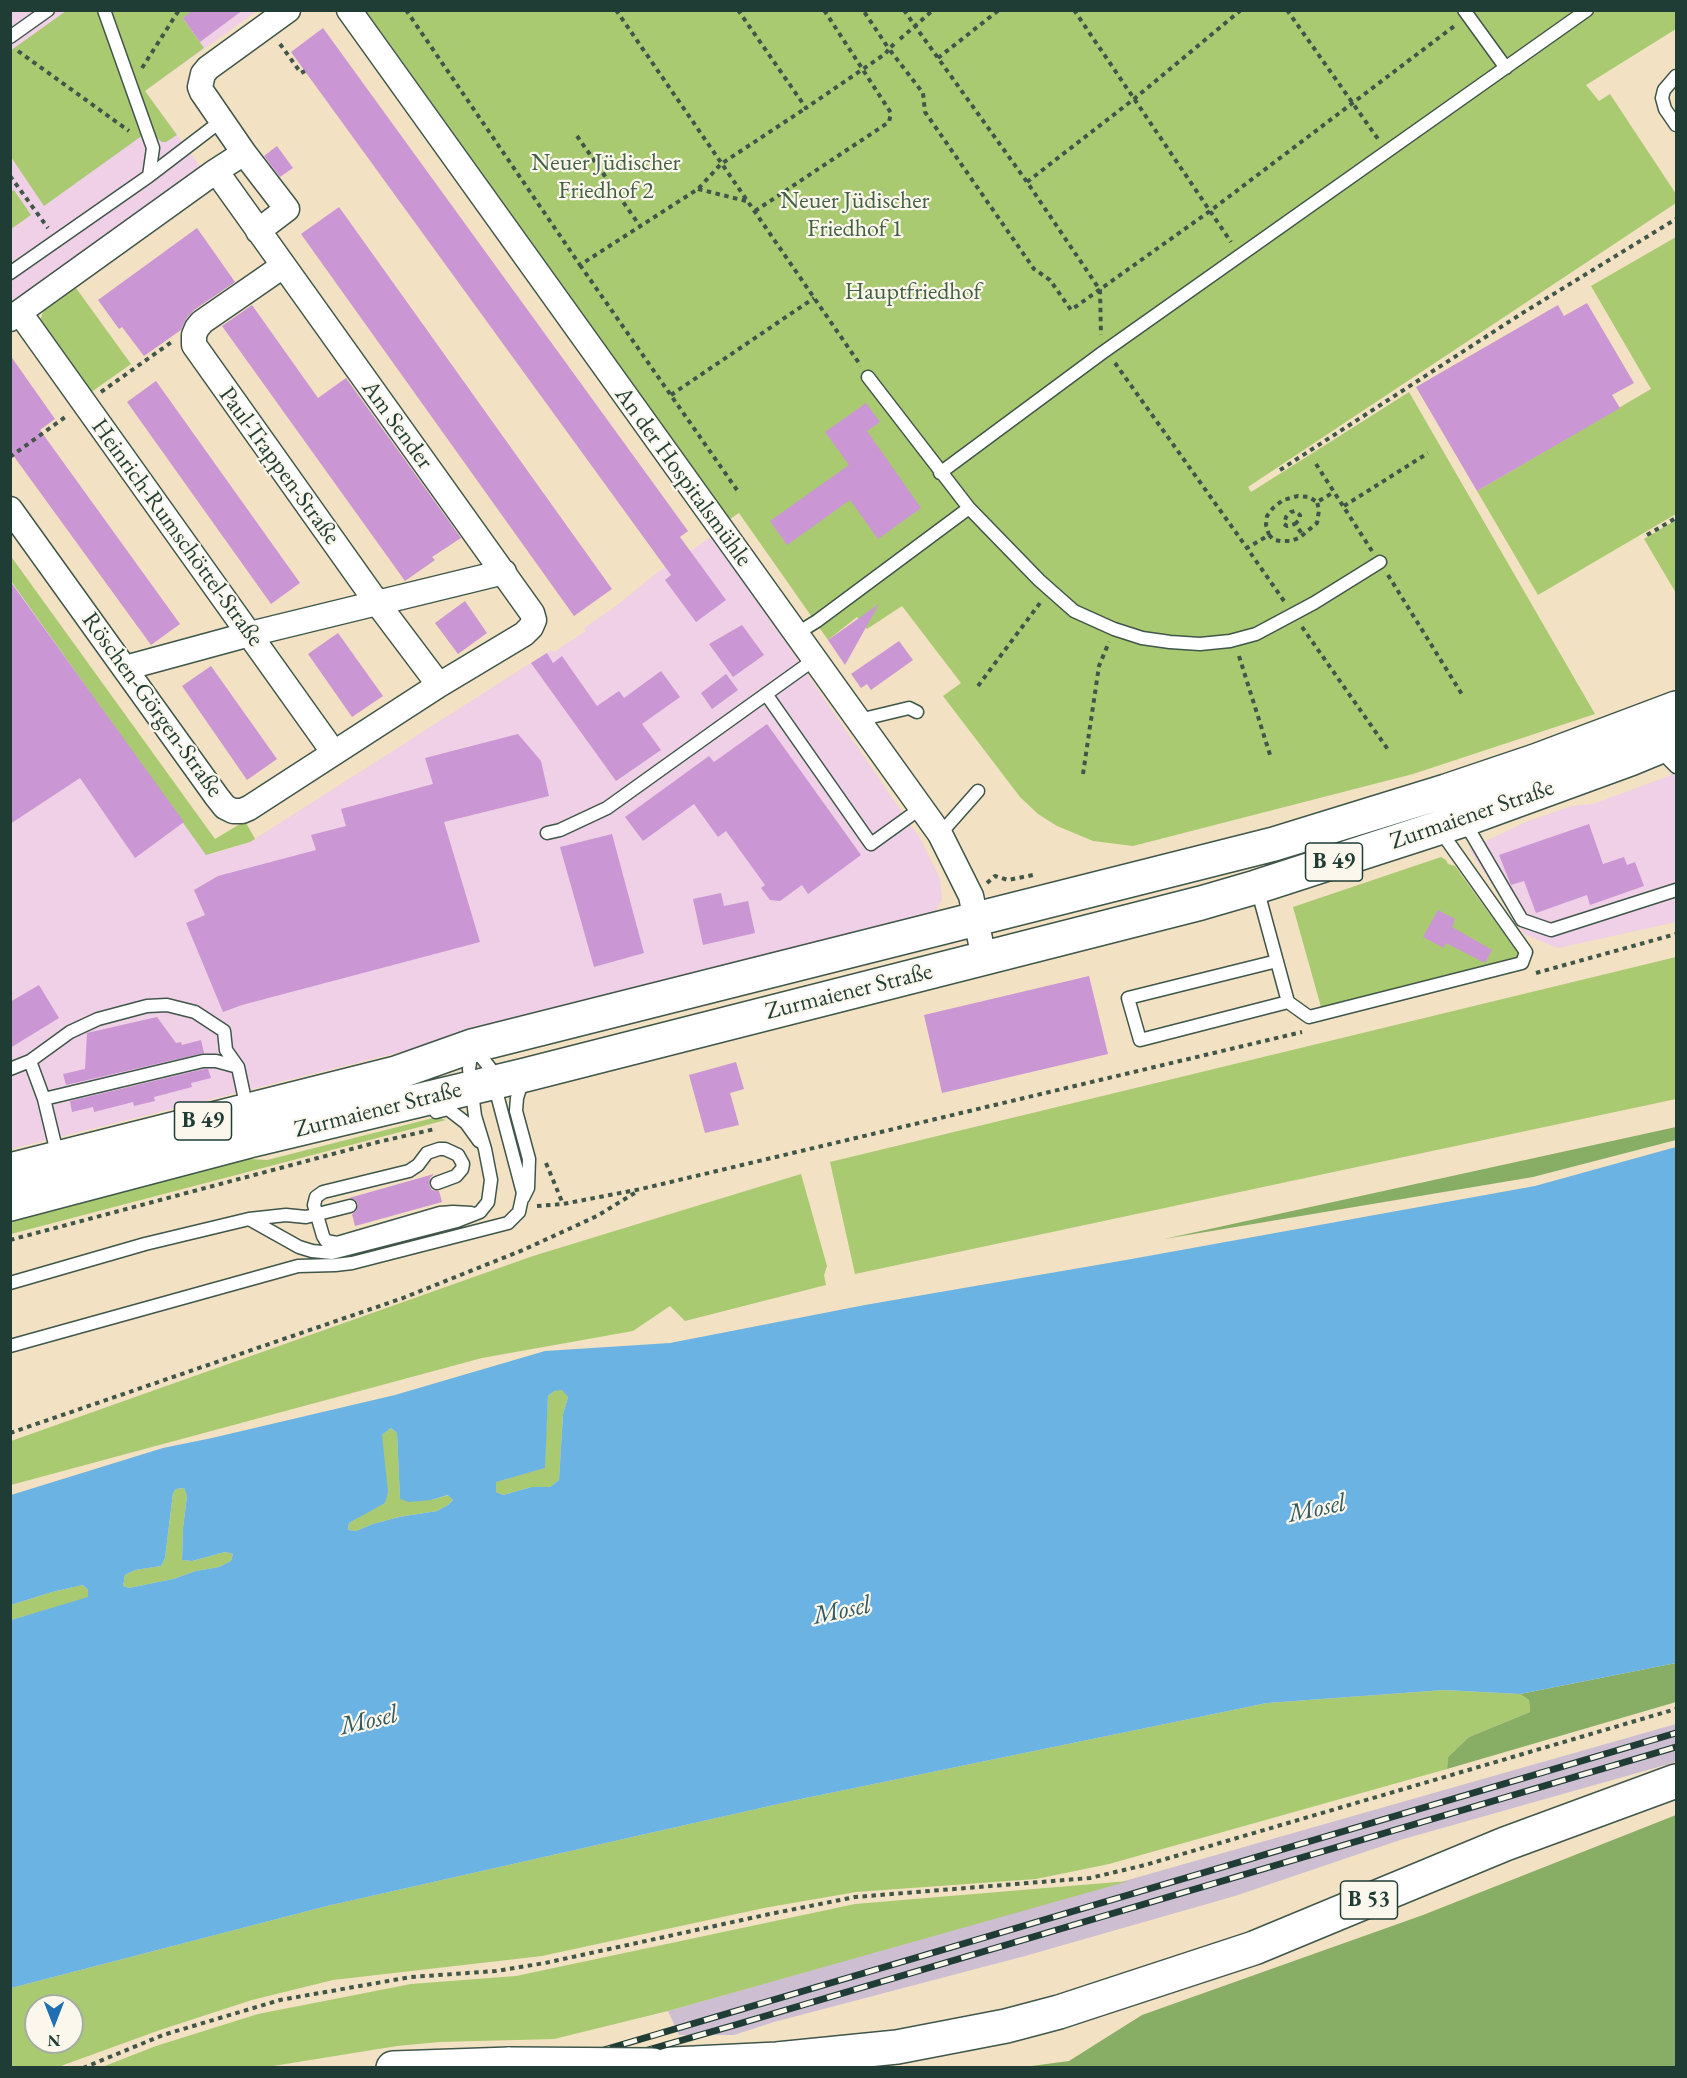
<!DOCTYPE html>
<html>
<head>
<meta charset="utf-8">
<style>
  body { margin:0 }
  #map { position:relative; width:1687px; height:2078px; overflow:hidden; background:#f2e1c3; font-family:"EB Garamond",serif }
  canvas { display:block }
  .frame { position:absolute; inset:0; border:12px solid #1f3d34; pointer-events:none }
  .north { position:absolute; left:24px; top:1994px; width:60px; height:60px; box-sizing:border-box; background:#fbf7ec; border:2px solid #a3ada2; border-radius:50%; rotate:180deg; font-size:16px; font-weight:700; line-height:24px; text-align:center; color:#1f3d34 }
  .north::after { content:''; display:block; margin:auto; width:21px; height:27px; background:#1f6fb2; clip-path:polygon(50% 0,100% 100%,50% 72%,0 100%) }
</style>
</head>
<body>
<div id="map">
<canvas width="1687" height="2078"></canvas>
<div class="frame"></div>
<div class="north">N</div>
</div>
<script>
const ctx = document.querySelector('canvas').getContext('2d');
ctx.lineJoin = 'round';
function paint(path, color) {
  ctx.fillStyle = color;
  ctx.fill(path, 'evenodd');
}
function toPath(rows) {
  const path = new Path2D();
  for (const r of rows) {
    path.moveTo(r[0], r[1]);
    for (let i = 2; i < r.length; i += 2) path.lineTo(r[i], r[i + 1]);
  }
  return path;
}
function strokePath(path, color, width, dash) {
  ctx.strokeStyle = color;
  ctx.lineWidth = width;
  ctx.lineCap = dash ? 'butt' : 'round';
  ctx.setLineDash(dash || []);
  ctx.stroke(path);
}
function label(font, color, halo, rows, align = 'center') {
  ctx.font = font + ' "EB Garamond",serif';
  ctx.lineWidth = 4.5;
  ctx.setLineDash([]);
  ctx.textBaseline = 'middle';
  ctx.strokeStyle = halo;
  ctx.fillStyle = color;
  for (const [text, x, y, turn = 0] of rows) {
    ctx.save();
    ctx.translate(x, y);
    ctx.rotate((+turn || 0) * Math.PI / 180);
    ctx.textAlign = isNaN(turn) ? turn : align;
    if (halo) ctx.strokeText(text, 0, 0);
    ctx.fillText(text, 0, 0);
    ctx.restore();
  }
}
paint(toPath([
  [11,11,257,11,145,91,202,169,11,307],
  [713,536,921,840,940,879,942,899,933,916,835,944,11,1149,10,570,212,854,250,842,551,650,554,652,586,631,584,628,616,606,654,575],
  [1676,770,1676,922,1558,948,1524,934,1469,849,1528,821,1572,806,1593,804,1669,776]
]), '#efd0e6');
paint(toPath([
  [1676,1724,1676,1762,1400,1840,1235,1896,1025,1956,774,2022,734,2035,679,2035,668,2011]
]), '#cdbed2');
paint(toPath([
  [66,11,97,11,143,135,44,206,11,157,10,51],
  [111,11,193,11,183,18,204,48,145,91,177,135,166,142,162,142,157,138],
  [366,11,1676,11,1676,29,1586,85,1599,101,1610,94,1676,194,1676,203,1248,487,1251,492,1409,392,1595,714,1413,774,1133,846,1093,841,1057,826,1038,814,1020,797,943,696,961,683,902,606,867,629,857,617,828,640,739,513,730,519],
  [14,190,31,215,11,229,11,192],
  [1676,237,1676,514,1538,595,1477,491,1651,389,1591,286],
  [76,288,131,364,90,393,40,321,43,312],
  [1676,520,1676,593,1644,539],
  [10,555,215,839,245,821,255,839,250,842,206,855,11,581],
  [1441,857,1446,860,1448,864,1455,866,1520,956,1321,1007,1293,907],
  [1676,957,1676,1099,855,1274,830,1162],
  [437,1117,446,1120,11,1234,11,1214,233,1158,267,1160],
  [801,1174,827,1266,824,1275,826,1285,685,1321,670,1306,633,1331,482,1358,11,1485,11,1441,533,1256],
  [562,1389,568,1397,563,1414,559,1480,550,1487,532,1487,503,1495,496,1492,495,1482,544,1468,548,1396,554,1391],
  [391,1428,397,1433,400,1499,431,1500,449,1495,453,1500,448,1505,437,1511,399,1517,373,1524,356,1531,348,1530,349,1523,358,1518,382,1435],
  [184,1488,187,1496,183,1528,182,1560,192,1561,225,1552,233,1554,231,1561,219,1567,196,1571,173,1579,129,1588,123,1586,125,1575,135,1570,161,1566,165,1558,173,1493,176,1489],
  [83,1585,88,1590,88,1598,11,1620,11,1605,52,1592],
  [1444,1690,1520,1694,1529,1700,1530,1712,1469,1737,1448,1757,1447,1769,1109,1864,1036,1879,856,1892,764,1908,542,1956,333,1980,252,2000,160,2030,58,2067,11,2068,11,1988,327,1906,796,1800,1267,1703],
  [36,2006,72,2006,72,2042,36,2042],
  [1129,1881,668,2011,554,2039,440,2042,397,2046,267,2067,102,2067,156,2046,258,2014,411,1984,516,1976,855,1904]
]), '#aaca72');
paint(toPath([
  [1676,1127,1676,1140,1533,1177,1164,1239],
  [1676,1663,1676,1702,1447,1769,1448,1757,1469,1737,1530,1712,1529,1700,1520,1694],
  [1676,1815,1676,2067,1024,2067,1069,2061,1142,2015,1423,1915]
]), '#87ae64');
paint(toPath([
  [1676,1147,1676,1663,1520,1694,1444,1690,1267,1703,796,1800,327,1906,11,1988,11,1620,88,1597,88,1590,83,1585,52,1592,11,1605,11,1495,163,1448,212,1438,395,1395,545,1351,670,1343,865,1305,1126,1260,1535,1186],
  [562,1390,568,1397,563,1414,559,1480,550,1487,532,1487,503,1495,496,1492,496,1482,545,1468,548,1396,554,1391],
  [391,1428,397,1433,400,1499,409,1502,431,1500,448,1495,453,1500,448,1505,437,1511,399,1517,373,1524,356,1531,348,1530,349,1523,385,1503,388,1492,382,1435],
  [184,1488,187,1496,183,1528,182,1560,192,1561,225,1552,233,1554,231,1561,219,1567,196,1571,173,1579,129,1588,123,1586,125,1575,135,1570,161,1566,165,1558,173,1493,176,1489]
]), '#6ab3e2');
paint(toPath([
  [193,10,243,10,200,42,183,18],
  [323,28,688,531,680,537,726,600,696,622,665,580,671,575,291,52],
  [277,146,293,168,280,177,264,156],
  [339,207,612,589,574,616,301,234],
  [197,228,235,282,194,310,186,319,181,330,144,356,122,327,119,329,98,300],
  [1587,303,1634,383,1612,395,1620,408,1477,491,1416,387,1558,305,1564,316],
  [252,305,318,398,346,378,461,538,432,557,435,560,405,581,222,326],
  [10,355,55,419,40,430,180,624,151,645,10,451],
  [156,381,300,583,271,604,127,402],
  [866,403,880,422,867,431,921,508,878,539,850,500,787,545,770,521,849,465,825,432],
  [10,581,184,822,135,858,80,778,10,824],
  [465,601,487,633,458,654,435,623],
  [879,604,845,665,828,640],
  [742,625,764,655,733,677,709,644],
  [338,633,383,696,352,717,308,654],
  [899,641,913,660,871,690,867,684,861,688,851,674],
  [547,653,553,663,562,656,597,706,619,691,624,698,661,671,680,697,642,724,661,750,616,781,531,663],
  [211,666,277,759,247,780,182,686],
  [726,674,738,690,712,709,701,693],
  [767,724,861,855,808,894,802,885,780,901,770,900,761,888,765,885,726,831,718,837,694,804,643,841,625,817,709,756,714,762],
  [518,734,541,761,549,796,444,822,480,942,242,1005,223,1012,186,923,205,915,194,890,218,876,316,850,311,835,346,826,341,809,433,784,425,758],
  [1589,824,1603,864,1624,857,1627,865,1635,862,1644,886,1590,905,1587,895,1536,913,1524,881,1511,885,1499,855],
  [612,834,644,953,594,967,560,847],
  [721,893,724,906,748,901,755,933,703,945,693,899],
  [1438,910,1455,919,1452,927,1492,950,1485,963,1446,943,1444,948,1423,937],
  [1089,976,1108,1054,942,1093,924,1015],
  [39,985,59,1018,10,1048,10,1002],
  [157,1017,176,1043,181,1042,182,1045,201,1040,204,1053,66,1085,63,1074,85,1069,87,1033],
  [736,1062,744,1089,730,1093,739,1125,705,1133,689,1075],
  [204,1069,208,1069,211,1078,191,1083,192,1087,154,1097,155,1101,134,1106,133,1102,94,1112,93,1107,72,1112,70,1101],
  [434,1174,430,1178,429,1185,432,1190,439,1191,442,1202,355,1226,352,1214,356,1211,358,1205,355,1200,349,1198]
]), '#ca96d4');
const service = toPath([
  [1464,10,1506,68],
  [10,37,48,10],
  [1676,76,1664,90,1662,98,1665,109,1676,125],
  [149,176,221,121],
  [10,273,149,176,153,148,104,10],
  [940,473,1102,353,1587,10],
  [969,508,1039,580,1074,611,1114,629,1142,638,1170,642,1200,644,1230,641,1256,634,1314,603,1380,562],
  [796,634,817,621,969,508,868,377],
  [766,694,871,844,921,808],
  [859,720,909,708,917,712],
  [1658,749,1676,767],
  [1464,821,1522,920,1551,930,1676,890],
  [547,833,560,830,607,808,815,659],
  [940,834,978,791],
  [1257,888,1288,1002,1309,1017,1522,963,1526,952,1439,829],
  [1277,961,1128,998,1140,1040,1288,1002],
  [30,1061,44,1099,58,1157],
  [10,1069,30,1061,70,1032,98,1019,147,1006,167,1005,195,1012,224,1031,226,1050,238,1067,247,1109],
  [44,1099,203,1061,216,1061,238,1067],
  [436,1112,448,1109,466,1123,479,1141],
  [437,1183,456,1176,462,1169,463,1164,458,1155,445,1149,439,1149,427,1153,418,1165,409,1171,323,1192,316,1197,314,1205,323,1236,326,1241,337,1243,440,1213,453,1212,471,1213],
  [523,1198,528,1188,529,1159,516,1111,517,1098,523,1079],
  [249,1219,299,1247,312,1251,332,1253,457,1221,480,1212,488,1202,491,1180,485,1149,475,1116,469,1069,472,1050],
  [10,1283,145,1244,249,1219,286,1215,306,1217,350,1206],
  [10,1346,298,1266,335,1265,352,1263,508,1223,519,1212,523,1193,490,1068,475,1049]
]);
const minor = toPath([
  [349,10,940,834,971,896,984,958],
  [244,153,287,209,258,231],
  [283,266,202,322,197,328,194,335,194,345,378,604,439,685],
  [20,313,334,753],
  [10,319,216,171],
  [10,509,217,797,225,807,233,811,242,811,249,808,439,685,524,634,531,627,534,620,532,613,216,171,244,153,202,92,200,87,203,74,208,68,288,10],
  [125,668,250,634,504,572]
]);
const primary = toPath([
  [10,1170,396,1073,472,1046,1274,844,1446,791,1535,761,1676,708],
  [10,1204,249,1141,525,1075,1201,903,1256,887,1463,820,1630,759,1676,740],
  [653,2065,777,2059,897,2047,1006,2026,1059,2012,1254,1948,1505,1844,1676,1781],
  [393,2068,510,2064]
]);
strokePath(service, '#3f5649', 15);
strokePath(minor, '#3f5649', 27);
strokePath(primary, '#3f5649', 36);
strokePath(toPath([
  [406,10,580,265,698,189,721,164,806,108],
  [616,10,861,366],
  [738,10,806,108,885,54,889,49,863,10],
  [904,10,915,26,933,10],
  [1074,10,1231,242],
  [1287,10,1378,139],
  [900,39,915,26,1027,182,1100,290,1101,335],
  [280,44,301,73,305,71],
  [894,44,889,49,923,93,925,112,1034,269,1050,280,1071,310,1210,211,1457,24],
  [18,51,129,131],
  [938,58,999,10],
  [142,68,179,10],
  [577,136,640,226],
  [10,176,48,228],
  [1027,182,1134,99,1241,10],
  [698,189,746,201],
  [755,211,889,122,891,113,824,10],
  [580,265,737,490],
  [1115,363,1247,548],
  [101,392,173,341],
  [671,395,814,298],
  [10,457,68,415],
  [1316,464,1372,551],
  [1280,470,1521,314,1676,219],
  [1344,506,1428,453],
  [1295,524,1300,519,1300,515,1295,511,1291,512,1286,517,1284,524,1287,526,1295,524,1303,535],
  [1269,535,1274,540,1281,541,1291,541,1299,538,1317,523,1319,510,1317,502],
  [1647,535,1676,518],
  [1388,575,1463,696],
  [1284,601,1247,548,1269,535,1266,525,1267,516,1273,508,1283,500,1298,496,1309,497,1317,502,1334,492],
  [1302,627,1389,751],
  [1239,656,1271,758],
  [978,686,1040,603],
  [1083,774,1099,666,1109,642],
  [987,883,995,876,1008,880,1033,875],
  [1536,973,1676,934],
  [546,1163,563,1204],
  [537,1206,563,1204,641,1189,1302,1032],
  [10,1240,378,1142,435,1129],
  [10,1433,403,1298,523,1250,597,1216,638,1191],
  [83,2068,163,2035,280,2000,411,1977,496,1971,545,1963,765,1915,855,1897,1090,1878,1145,1865,1676,1709]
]), '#3f5649', 4, [4.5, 4.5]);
strokePath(service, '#fff', 12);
strokePath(minor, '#fff', 24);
strokePath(primary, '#fff', 33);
const rail = toPath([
  [543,2068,1676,1733],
  [585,2068,735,2025,1676,1747]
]);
strokePath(rail, '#1f3d34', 7);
strokePath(rail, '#fbf7ec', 4.5, [14]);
const primaryBridge = toPath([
  [510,2064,653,2065]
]);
strokePath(primaryBridge, '#3f5649', 36, []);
strokePath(primaryBridge, '#fff', 33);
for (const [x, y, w] of [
  [1334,862,57],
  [203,1121,57],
  [1369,1900,57]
]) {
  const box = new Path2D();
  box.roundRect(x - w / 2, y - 19, w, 38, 4.5);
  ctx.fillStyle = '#fbf7ec';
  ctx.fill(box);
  strokePath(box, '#1f3d34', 1.5);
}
label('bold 22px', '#1f3d34', null, [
  ["B 49",1334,862],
  ["B 49",203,1121],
  ["B 53",1369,1900]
]);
label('24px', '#426044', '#fbf7ec', [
  ["Neuer Jüdischer",606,163],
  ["Friedhof 2",606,191],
  ["Neuer Jüdischer",855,201],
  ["Friedhof 1",855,229],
  ["Hauptfriedhof",913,292]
]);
label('24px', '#1f3d34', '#fbf7ec', [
  ["Am Sender",397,425,54],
  ["Paul-Trappen-Straße",279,466,54],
  ["An der Hospitalsmühle",683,477,54],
  ["Heinrich-Rumschöttel-Straße",177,533,54],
  ["Röschen-Görgen-Straße",152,705,54],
  ["Zurmaiener Straße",1472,815,-19],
  ["Zurmaiener Straße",849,992,-14],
  ["Zurmaiener Straße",378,1110,-14]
]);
label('italic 26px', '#325a60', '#fbf7ec', [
  ["Mosel",1317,1509,-12],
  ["Mosel",842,1611,-12],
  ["Mosel",369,1721,-13]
]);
</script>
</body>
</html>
